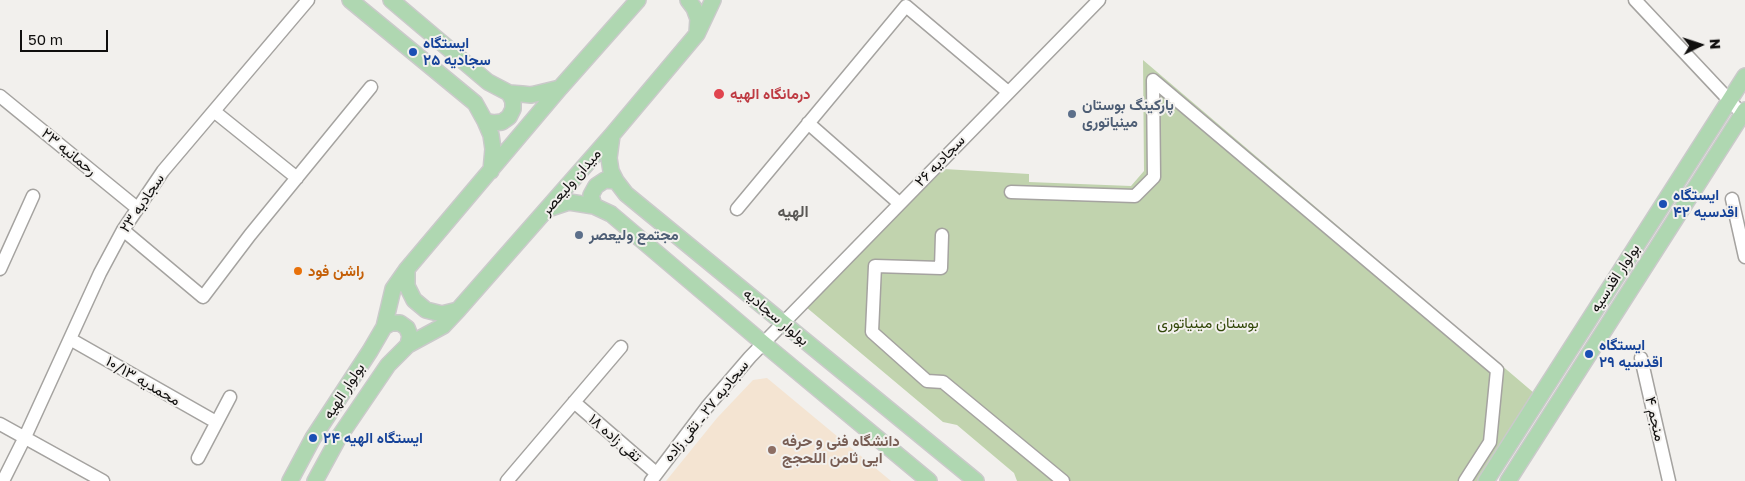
<!DOCTYPE html>
<html>
<head>
<meta charset="utf-8">
<style>
  body { margin:0 }
  #map { position:relative; width:1745px; height:481px; overflow:hidden; background:#f2f0ed; font-family:"Golos Text",sans-serif }
  canvas { display:block }
  .north { position:absolute; left:1675px; top:20px; width:50px; height:50px; -webkit-text-stroke:4px #f2f0ed; paint-order:stroke; rotate:86deg; font-size:14px; font-weight:700; line-height:20px; text-align:center; color:#100f0e }
  .north::after { content:''; display:block; margin:auto; width:18px; height:22px; background:#100f0e; clip-path:polygon(50% 0,100% 100%,50% 72%,0 100%) }
  .scale { position:absolute; left:20px; top:30px; width:88px; height:22px; box-sizing:border-box; border:2px solid #100f0e; border-top:0; padding-left:6px; font-size:15px; line-height:18px; white-space:nowrap; color:#100f0e; -webkit-text-stroke:4px #f2f0ed; paint-order:stroke }
</style>
</head>
<body>
<div id="map">
<canvas width="1745" height="481"></canvas>
<div class="north">N</div>
<div class="scale">50 m</div>
</div>
<script>
const ctx = document.querySelector('canvas').getContext('2d');
ctx.lineJoin = 'round';
function paint(path, color) {
  ctx.fillStyle = color;
  ctx.fill(path, 'evenodd');
}
function toPath(rows) {
  const path = new Path2D();
  for (const r of rows) {
    path.moveTo(r[0], r[1]);
    for (let i = 2; i < r.length; i += 2) path.lineTo(r[i], r[i + 1]);
  }
  return path;
}
function strokePath(path, color, width, dash) {
  ctx.strokeStyle = color;
  ctx.lineWidth = width;
  ctx.lineCap = dash ? 'butt' : 'round';
  ctx.setLineDash(dash || []);
  ctx.stroke(path);
}
function label(font, color, halo, rows, align = 'center') {
  ctx.font = font + ' "Golos Text",Vazirmatn,sans-serif';
  ctx.lineWidth = 4;
  ctx.setLineDash([]);
  ctx.textBaseline = 'middle';
  ctx.strokeStyle = halo;
  ctx.fillStyle = color;
  for (const [text, x, y, turn = 0] of rows) {
    ctx.save();
    ctx.translate(x, y);
    ctx.rotate((+turn || 0) * Math.PI / 180);
    ctx.textAlign = isNaN(turn) ? turn : align;
    if (halo) ctx.strokeText(text, 0, 0);
    ctx.fillText(text, 0, 0);
    ctx.restore();
  }
}
paint(toPath([
  [767,378,891,481,666,481,717,418,753,380]
]), '#f4e4d2');
paint(toPath([
  [1143,60,1534,393,1479,481,1017,481,1014,473,957,425,943,422,806,307,944,169,1029,174,1029,182,1131,186,1144,171]
]), '#c1d3ae');
const minor = toPath([
  [1635,0,1745,117],
  [0,96,137,208],
  [215,112,297,178],
  [808,123,899,203],
  [1011,192,1135,196,1154,177,1153,80,1497,370,1490,442,1465,481],
  [1732,199,1745,257],
  [737,209,906,6,1008,92],
  [123,230,203,297,250,235,371,87],
  [942,235,941,268,875,266,872,332,927,381,943,382,1063,481],
  [0,269,33,196],
  [70,339,216,422],
  [1641,358,1669,481],
  [574,402,656,473],
  [0,424,103,481],
  [198,458,230,397],
  [3,481,25,437,100,273,123,230,163,171,308,0],
  [507,481,621,347],
  [651,481,707,407,750,357,1099,0]
]);
const major = toPath([
  [350,0,475,103,485,121,491,135,493,149,491,171],
  [391,0,488,82,509,93,522,94,531,95,560,88],
  [688,0,694,8,698,19,697,33],
  [485,121,493,123,502,122,509,117,513,109,513,101,509,93],
  [612,135,609,158,611,171,616,181,626,194,976,481],
  [594,206,591,195,596,186,605,180,616,181],
  [548,209,569,202,594,206,611,214,763,343,929,481],
  [407,269,407,286,414,300,426,310,442,314,458,310],
  [384,327,391,323,400,323,407,328,410,336,408,345],
  [290,481,313,438,370,351,384,327,393,289,407,269,560,88,638,0],
  [315,481,339,437,388,365,408,345,443,326,458,310,612,135,697,34,713,0],
  [1486,481,1745,76],
  [1508,481,1745,110]
]);
strokePath(minor, '#a5a3a0', 15);
strokePath(major, '#cacaca', 18);
strokePath(minor, '#fff', 12);
strokePath(major, '#afd7b1', 15);
for (const [x, y, r, color] of [
  [413,52,5,"#1a4fb4"],
  [719,94,6,"#e0444e"],
  [1072,114,5,"#5c6f8a"],
  [1663,204,5,"#1a4fb4"],
  [579,235,5,"#5c6f8a"],
  [298,271,5,"#e8710a"],
  [1589,354,5,"#1a4fb4"],
  [313,438,5,"#1a4fb4"],
  [772,450,5,"#8d6e63"]
]) {
  const dot = new Path2D();
  dot.arc(x, y, r, 0, 2 * Math.PI);
  ctx.fillStyle = color;
  ctx.fill(dot);
  strokePath(dot, '#f2f0ed', 2);
}
label('bold 15px', '#164399', '#f2f0ed', [
  ["ایستگاه",423,43],
  ["سجادیه ۲۵",423,60],
  ["ایستگاه",1673,195],
  ["اقدسیه ۴۲",1673,212],
  ["ایستگاه",1599,345],
  ["اقدسیه ۲۹",1599,362],
  ["ایستگاه الهیه ۲۴",323,438]
], 'left');
label('bold 15px', '#be3a42', '#f2f0ed', [
  ["درمانگاه الهیه",730,94]
], 'left');
label('bold 15px', '#4e5e75', '#f2f0ed', [
  ["پارکینگ بوستان",1082,105],
  ["مینیاتوری",1082,122],
  ["مجتمع ولیعصر",589,235]
], 'left');
label('15px', '#100f0e', '#f2f0ed', [
  ["رحمانیه ۲۳",69,152,39],
  ["سجادیه ۲۶",940,161,-46],
  ["میدان ولیعصر",571,182,-49],
  ["سجادیه ۲۳",142,203,-56],
  ["بولوار اقدسیه",1615,278,-57],
  ["بولوار سجادیه",776,317,40],
  ["محمدیه ۱۰/۱۳",143,381,30],
  ["بولوار الهیه",344,391,-57],
  ["سجادیه ۲۷ ـ تقی زاده",706,411,-51],
  ["منجم ۴",1655,419,77],
  ["تقی زاده ۱۸",615,438,41]
]);
label('bold 15px', '#c56008', '#f2f0ed', [
  ["راشن فود",308,271]
], 'left');
label('15px', '#314708', '#f2f0ed', [
  ["بوستان مینیاتوری",1208,323]
]);
label('bold 15px', '#785e54', '#f2f0ed', [
  ["دانشگاه فنی و حرفه",782,441],
  ["ایی ثامن اللحجج",782,458]
], 'left');
label('bold 16px', '#595754', '#f2f0ed', [
  ["الهیه",793,212]
]);
</script>
</body>
</html>
